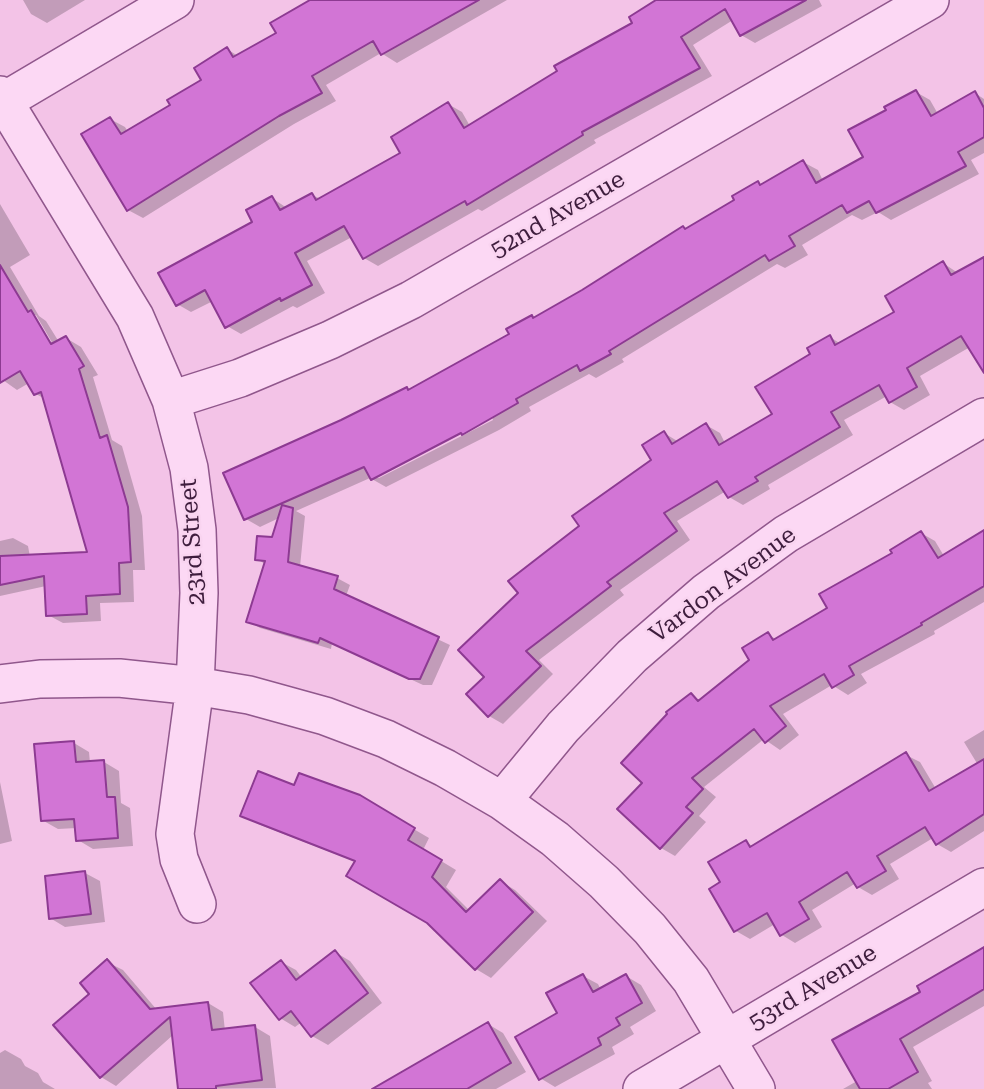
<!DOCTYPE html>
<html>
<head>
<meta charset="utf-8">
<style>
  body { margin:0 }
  canvas { display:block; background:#f3c3e7 }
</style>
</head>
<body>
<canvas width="984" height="1089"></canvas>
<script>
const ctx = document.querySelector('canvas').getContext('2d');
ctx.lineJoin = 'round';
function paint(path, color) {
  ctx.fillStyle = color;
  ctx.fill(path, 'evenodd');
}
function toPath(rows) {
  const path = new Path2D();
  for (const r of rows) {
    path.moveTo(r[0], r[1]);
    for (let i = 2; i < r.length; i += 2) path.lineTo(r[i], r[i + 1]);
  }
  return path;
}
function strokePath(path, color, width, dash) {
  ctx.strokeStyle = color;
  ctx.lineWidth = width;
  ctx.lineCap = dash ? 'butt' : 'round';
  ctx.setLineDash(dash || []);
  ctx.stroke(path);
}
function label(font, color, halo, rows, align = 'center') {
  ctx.font = font + ' "Roboto Serif",serif';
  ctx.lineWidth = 5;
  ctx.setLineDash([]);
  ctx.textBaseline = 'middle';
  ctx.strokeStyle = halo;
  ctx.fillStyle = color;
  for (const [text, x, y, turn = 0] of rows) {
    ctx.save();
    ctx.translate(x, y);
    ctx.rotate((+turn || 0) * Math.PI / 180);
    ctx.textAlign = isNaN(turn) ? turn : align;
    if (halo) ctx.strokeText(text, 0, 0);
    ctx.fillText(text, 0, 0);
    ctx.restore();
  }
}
paint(toPath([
  [23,0,85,0,47,23,31,14],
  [314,0,507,0,397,63,381,53,326,85,336,101,294,124,143,218,128,210,110,119,125,127,128,132,172,105,204,81,227,49,238,56,278,33],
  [660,0,819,0,822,6,755,43,741,35,733,20,693,45,712,76,594,140,596,143,482,211,478,209,378,266,364,258,352,237,307,261,325,293,297,308,293,306,241,334,227,326,213,301,191,312,177,304,254,223,272,198,287,208,312,195,321,199,403,154,448,104,462,112,470,126,635,23],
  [916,92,930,100,938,114,975,93,984,99,984,153,971,160,979,174,891,220,878,212,862,220,852,215,802,245,808,255,785,268,777,264,622,359,624,362,596,378,589,374,529,407,531,411,499,430,386,487,370,478,296,511,305,516,300,567,337,578,350,585,346,596,450,645,432,685,423,685,332,643,331,649,260,628,248,621,265,564,257,559,273,539,279,518,260,527,246,519,342,422,407,389,410,391,511,335,532,317,535,319,683,228,686,230,736,200,758,183,762,186,803,162,818,170,823,181,866,158,889,111],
  [492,417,493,420,379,478,372,478],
  [0,204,30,255,10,267,39,316,46,321,59,342,66,338,81,347,98,375,93,377,112,440,122,446,142,516,145,570,133,570,134,602,100,603,101,621,63,623,48,615,46,586,0,596,0,541,13,538,28,546,30,557,90,554,45,399,36,394,29,383,17,390,0,378],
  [32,315,36,315,57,351,54,353],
  [943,263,958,273,984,280,984,358,970,347,920,376,930,395,904,410,890,402,887,396,844,420,853,435,768,485,770,489,743,505,729,497,726,491,677,521,690,540,620,590,624,595,539,660,553,674,503,724,489,716,487,677,520,593,581,526,653,460,664,433,679,442,706,425,720,433,725,443,774,415,813,354,830,337,841,344,897,312],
  [984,532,984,602,934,631,935,634,861,674,867,683,848,695,832,685,783,714,799,735,780,750,764,739,704,787,716,797,699,816,706,822,675,856,661,848,644,782,691,695,701,701,752,660,768,634,777,640,829,608,921,533,935,541,944,556],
  [984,730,984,831,951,852,937,844,933,838,890,864,899,879,872,895,858,887,856,883,812,910,822,927,795,943,782,935,775,924,750,939,736,931,723,883,746,842,754,847,906,755,920,762,936,789,978,765,964,742],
  [74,743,89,752,90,763,104,762,119,771,121,803,130,808,133,846,93,849,78,840,77,828,58,829,42,820],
  [0,782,12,841,0,844],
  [295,788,359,797,429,838,423,850,456,870,446,887,470,911,500,881,515,890,547,921,491,978,476,969,428,921,356,862,258,824,242,815],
  [85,873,100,881,105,922,65,927,50,918],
  [984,949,984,1006,913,1047,932,1081,928,1083,932,1089,843,1089,857,1081,923,992],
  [335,952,350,961,382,1003,328,1045,312,1036,302,1022,295,1027,280,1018,281,962,296,970,302,978],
  [107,962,123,970,157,1010,208,1003,223,1012,225,1031,255,1027,270,1036,276,1088,179,1089,173,1035,116,1086,101,1077,91,994],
  [583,976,598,984,601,990,626,976,641,985,656,1011,630,1027,634,1034,612,1047,615,1054,555,1087,540,1078,559,1014],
  [488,1024,503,1033,526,1072,496,1089,377,1089],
  [5,1050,21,1059,25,1066,38,1073,43,1082,55,1089,0,1089,0,1053]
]), '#0003');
const building = toPath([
  [310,0,479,0,381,55,373,41,312,76,322,93,279,116,127,211,81,134,110,117,121,134,170,105,167,100,201,80,194,68,227,47,233,57,276,33,270,23,310,0],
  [656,0,806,0,740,36,725,9,681,37,700,68,582,132,583,135,467,205,465,201,363,259,344,226,295,253,312,285,281,301,280,298,225,328,205,290,176,306,158,273,252,222,246,210,272,196,280,210,312,193,316,200,400,153,391,137,448,102,464,128,557,71,554,66,632,23,629,17,656,0],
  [916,90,931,116,975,91,984,108,984,137,958,152,966,166,876,213,869,201,847,213,842,205,789,236,795,246,769,261,765,255,609,351,611,354,580,371,577,365,516,399,518,403,462,435,461,433,371,480,364,467,244,520,223,473,341,420,407,387,408,390,509,334,506,329,532,315,533,318,582,290,683,226,685,229,734,200,732,196,758,181,760,185,803,160,816,183,863,157,848,130,886,110,884,107,916,90],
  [984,257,984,373,961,336,907,368,917,387,889,403,879,385,831,412,840,427,755,477,758,481,728,498,717,481,664,513,677,531,607,582,611,586,526,651,541,666,488,717,466,694,484,677,458,650,518,593,508,581,579,526,572,516,651,460,642,445,664,431,672,444,706,423,719,445,772,414,755,387,810,354,807,348,830,335,835,345,894,312,885,296,943,261,951,275,984,257],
  [0,265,28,312,31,310,51,344,66,336,84,366,79,369,100,438,107,435,128,507,131,562,119,563,120,594,86,596,87,614,46,616,44,576,0,585,0,556,87,552,41,392,34,395,20,371,0,383,0,265],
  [282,505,293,508,288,562,338,576,334,589,439,637,420,679,409,679,320,638,318,643,246,622,265,561,255,560,257,536,272,537,282,505],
  [984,530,984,586,921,623,922,625,849,666,854,675,832,688,824,674,770,706,786,726,765,743,754,729,692,778,703,789,686,807,693,813,660,849,617,809,642,783,621,763,667,714,666,712,691,693,698,701,749,660,742,648,768,632,773,640,827,608,819,594,892,553,890,550,921,531,938,558,984,530],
  [74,741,76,762,104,760,107,797,115,797,118,838,76,841,74,819,41,821,34,744,74,741],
  [906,752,929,791,984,759,984,814,936,845,925,827,877,856,886,871,857,888,847,872,799,902,809,919,780,936,767,913,734,932,709,889,720,882,708,862,746,840,750,847,906,752],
  [258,771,294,785,299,773,360,795,415,828,408,840,442,860,432,877,466,912,500,879,533,912,475,970,427,923,346,876,355,861,240,816,258,771],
  [85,871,91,914,49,919,45,876,85,871],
  [984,947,984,989,900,1039,918,1072,888,1089,860,1089,832,1040,920,992,917,986,984,947],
  [335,950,368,993,311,1037,291,1011,279,1020,250,983,281,960,296,980,335,950],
  [107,959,150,1009,208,1002,212,1030,255,1025,262,1080,216,1086,216,1089,178,1089,170,1017,100,1078,53,1025,89,994,80,983,107,959],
  [583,974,593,992,626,974,642,1003,616,1018,620,1025,598,1038,601,1045,539,1080,515,1037,557,1013,546,993,583,974],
  [488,1022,511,1063,467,1089,372,1089,488,1022]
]);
paint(building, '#d275d5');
strokePath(building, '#8d3a92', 2);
const minor = toPath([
  [0,95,135,317,171,400,189,468,197,530,199,593,195,686,175,834,179,859,197,904],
  [4,101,175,0],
  [171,400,240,378,330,340,411,300,930,0],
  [0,684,40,679,119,678,195,686,249,695,325,716,386,739,445,768,502,801,555,839,604,882,650,929,691,980,756,1089],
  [502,801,563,727,632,656,706,592,786,534,984,417],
  [642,1089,984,887]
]);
strokePath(minor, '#90578c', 40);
strokePath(minor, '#fcd8f4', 37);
label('24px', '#3e1d3d', '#f9d4f0', [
  ["52nd Avenue",558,215,-30],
  ["23rd Street",193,542,-94],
  ["Vardon Avenue",723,585,-37],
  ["53rd Avenue",813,988,-31]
]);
</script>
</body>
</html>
